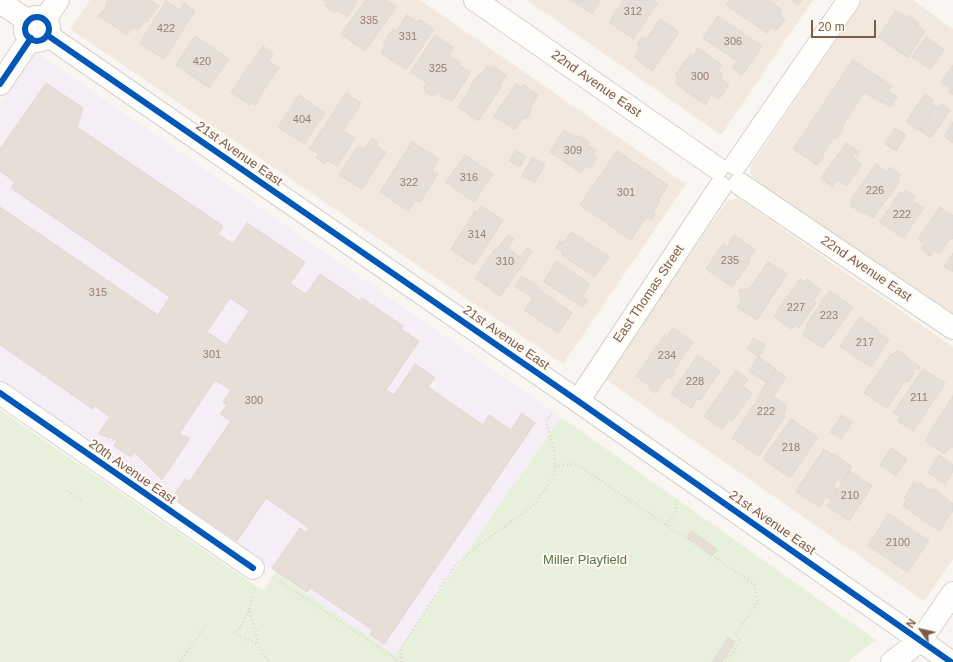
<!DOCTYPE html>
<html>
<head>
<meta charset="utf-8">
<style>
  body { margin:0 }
  #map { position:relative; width:953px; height:662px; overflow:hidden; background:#f9f5f0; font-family:Arial,sans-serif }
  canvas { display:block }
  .north { position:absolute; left:901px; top:610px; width:40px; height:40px; -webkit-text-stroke:3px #fffaf3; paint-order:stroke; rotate:304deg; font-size:11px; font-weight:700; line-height:16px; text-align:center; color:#7a5c4d }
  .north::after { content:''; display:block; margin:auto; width:14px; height:18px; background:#7a5c4d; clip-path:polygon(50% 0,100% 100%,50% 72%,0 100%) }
  .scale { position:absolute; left:811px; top:20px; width:65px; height:18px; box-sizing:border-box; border:2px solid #7a5c4d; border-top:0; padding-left:5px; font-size:12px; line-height:14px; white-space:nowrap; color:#7a5c4d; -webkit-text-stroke:3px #fffaf3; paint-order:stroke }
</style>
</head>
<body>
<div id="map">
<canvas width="953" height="662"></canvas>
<div class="north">N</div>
<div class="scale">20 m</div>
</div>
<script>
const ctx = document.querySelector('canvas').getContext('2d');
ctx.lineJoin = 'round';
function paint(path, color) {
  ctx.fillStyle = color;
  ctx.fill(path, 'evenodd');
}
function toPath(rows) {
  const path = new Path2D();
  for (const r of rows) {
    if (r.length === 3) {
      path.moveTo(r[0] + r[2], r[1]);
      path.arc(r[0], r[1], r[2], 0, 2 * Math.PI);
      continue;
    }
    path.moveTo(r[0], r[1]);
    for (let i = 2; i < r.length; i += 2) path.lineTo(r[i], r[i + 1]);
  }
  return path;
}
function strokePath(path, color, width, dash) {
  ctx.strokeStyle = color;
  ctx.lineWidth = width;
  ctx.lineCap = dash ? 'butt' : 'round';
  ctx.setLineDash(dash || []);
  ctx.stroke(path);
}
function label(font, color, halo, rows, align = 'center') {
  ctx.font = font + ' Arial,sans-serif';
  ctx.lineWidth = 4;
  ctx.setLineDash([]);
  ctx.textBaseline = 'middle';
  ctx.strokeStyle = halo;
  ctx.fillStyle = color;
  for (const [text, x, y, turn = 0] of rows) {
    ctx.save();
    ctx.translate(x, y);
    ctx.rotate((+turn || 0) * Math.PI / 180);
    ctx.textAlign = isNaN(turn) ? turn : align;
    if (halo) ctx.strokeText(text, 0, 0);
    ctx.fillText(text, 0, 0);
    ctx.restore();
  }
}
paint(toPath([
  [90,0,420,0,686,184,563,364,70,29],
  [527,0,813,0,721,135],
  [863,0,913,0,953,29,953,317,759,184,751,175,751,166],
  [738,198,953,347,953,559,924,601,604,378,727,201]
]), '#f2e8de');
paint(toPath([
  [36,52,561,417,395,656,0,380,0,104]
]), '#f6eef6');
paint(toPath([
  [0,410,263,591,276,572,395,655,561,417,876,640,847,662,0,662]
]), '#e7f0db');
const building = toPath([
  [109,0,136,0,139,2,141,0,151,0,159,6,147,22,145,21,138,30,133,27,127,35,99,16,107,5,105,4,109,0],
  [323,0,358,0,347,17,337,10,335,13,325,6,327,3,323,0],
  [366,0,386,0,396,7,365,51,341,34,366,0],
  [571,0,600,0,592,14,571,0],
  [624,0,654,0,658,3,633,39,609,22,624,0],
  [730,0,769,0,782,10,779,15,785,19,776,31,771,27,767,33,726,5,730,0],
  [791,0,802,0,798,5,791,0],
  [166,1,180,10,184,3,195,11,164,59,140,43,166,1],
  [896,11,906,17,907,15,919,23,917,26,925,31,908,58,878,37,896,11],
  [407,15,417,22,419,19,434,29,406,70,381,53,386,45,383,43,393,29,396,31,407,15],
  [718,16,762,46,742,75,733,68,737,61,703,38,718,16],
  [660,19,679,32,653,70,646,67,644,64,634,57,640,48,637,45,642,37,646,40,660,19],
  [435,35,454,48,449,56,460,63,459,65,470,73,452,101,441,96,441,93,438,91,435,95,430,95,426,93,424,87,427,83,411,72,435,35],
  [195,36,229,59,209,88,176,65,195,36],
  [926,37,944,50,930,69,912,57,926,37],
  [263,46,273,54,268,61,279,68,263,91,256,105,252,102,250,105,231,92,263,46],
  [698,48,722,65,718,71,723,75,721,79,729,85,719,99,712,94,705,105,675,83,678,78,675,75,690,55,693,57,698,48],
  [853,60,892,86,888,91,897,97,890,107,882,101,881,103,864,92,842,126,844,127,836,139,834,137,822,155,824,156,817,165,793,149,853,60],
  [953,65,953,95,949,92,951,89,941,82,953,65],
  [487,66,491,69,493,66,506,76,499,86,501,87,478,121,458,107,472,86,471,85,480,73,482,74,487,66],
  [46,83,83,108,77,127,223,226,218,234,233,244,247,223,305,262,290,284,306,294,320,274,360,301,362,298,403,326,401,329,419,341,386,390,394,395,415,364,435,378,428,387,483,425,489,415,511,430,522,413,535,423,384,644,370,635,373,630,310,588,307,592,272,568,300,528,306,532,309,528,266,498,237,541,173,497,185,479,189,482,231,421,220,414,227,405,223,402,231,390,215,380,179,434,190,438,162,480,134,452,131,457,114,446,117,440,98,434,110,417,95,406,93,409,0,345,0,207,158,315,170,297,11,188,15,182,0,171,0,149,46,83],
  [230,298,249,311,226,345,207,332,230,298],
  [516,84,522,88,524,85,538,95,531,107,531,111,527,118,522,119,515,130,494,116,516,84],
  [346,93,361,103,343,131,355,138,337,166,328,160,325,164,316,158,319,154,310,148,346,93],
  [925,94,934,100,931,104,935,106,919,130,906,122,925,94],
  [299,95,325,113,304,144,278,127,299,95],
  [941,104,950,110,931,138,919,130,935,106,938,108,941,104],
  [953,122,953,143,944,136,953,122],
  [895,128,906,135,896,151,885,144,895,128],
  [564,130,576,138,578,135,589,142,587,145,596,151,593,155,597,158,589,169,585,166,581,173,550,152,564,130],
  [372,138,378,142,376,146,386,152,362,189,339,175,358,146,364,150,372,138],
  [412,142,439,159,432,170,438,174,420,202,416,200,408,211,380,192,412,142],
  [846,143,860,152,857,156,854,153,852,157,862,164,846,186,837,180,832,187,821,178,846,143],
  [516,150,526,157,520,167,509,161,516,150],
  [617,151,668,185,658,200,660,202,652,213,655,214,651,220,647,217,645,221,644,220,631,240,580,205,617,151],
  [465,155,493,174,474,202,446,182,465,155],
  [533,157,545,165,534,183,522,175,533,157],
  [876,164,886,172,890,167,900,175,897,179,900,181,873,218,864,212,863,214,850,205,852,203,850,201,876,164],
  [905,190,915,196,912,200,924,208,903,238,880,222,900,192,903,194,905,190],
  [481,206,503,220,474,265,451,249,475,211,477,213,481,206],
  [940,207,953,216,953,239,951,237,939,254,934,250,930,256,921,249,924,244,918,239,940,207],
  [571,232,574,235,575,234,609,257,595,277,562,255,563,253,556,248,560,241,563,243,571,232],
  [508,235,514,239,507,248,520,257,527,248,532,252,500,296,475,278,496,248,497,249,508,235],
  [734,235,755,250,748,261,750,262,732,287,706,269,723,244,727,247,734,235],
  [953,253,953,272,944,266,953,253],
  [556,261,590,284,582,297,588,300,583,307,544,282,556,261],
  [768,262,787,274,757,320,737,307,741,301,739,290,750,288,768,262],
  [522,276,539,287,538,289,572,313,558,333,524,310,533,298,515,286,522,276],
  [800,279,805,283,807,279,821,290,813,301,816,303,799,328,795,325,791,329,774,317,777,313,776,312,800,279],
  [829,291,853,307,830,340,829,339,823,348,802,334,808,326,806,325,829,291],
  [860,317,877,329,876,330,889,340,870,367,840,346,860,317],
  [673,328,693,342,673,371,676,372,670,379,667,377,656,393,649,388,650,386,636,376,665,335,667,337,673,328],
  [754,338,766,346,759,357,747,349,754,338],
  [896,351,898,352,899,351,920,367,918,370,915,368,913,370,915,372,908,382,905,381,887,408,864,393,891,354,893,355,896,351],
  [698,355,720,371,700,400,697,399,691,408,671,394,698,355],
  [758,357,776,369,767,383,749,371,758,357],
  [923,369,945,383,913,431,898,421,901,417,894,412,923,369],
  [775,370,786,377,773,396,786,405,784,409,786,410,782,415,785,416,759,456,732,438,759,397,763,399,764,398,759,395,775,370],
  [736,371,748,379,742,386,752,393,732,421,729,419,722,429,704,416,736,371],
  [953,396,953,446,952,448,950,447,945,454,925,441,930,434,929,433,953,396],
  [842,415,852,422,841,439,830,432,842,415],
  [791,419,818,437,790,478,763,459,791,419],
  [891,448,907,459,896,476,880,465,891,448],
  [824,449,833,455,834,454,852,467,842,482,838,479,833,487,837,489,830,499,826,497,819,507,796,491,824,449],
  [939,455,953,465,953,471,945,484,928,472,939,455],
  [850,471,872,486,849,521,827,506,850,471],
  [914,482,919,485,920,483,931,491,933,488,953,504,953,511,939,531,903,506,907,500,904,498,914,482],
  [889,514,929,541,907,572,868,545,889,514],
  [691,531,717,549,713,555,687,537,691,531],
  [728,638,735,642,722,662,712,662,728,638]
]);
paint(building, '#e6ded7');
strokePath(building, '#e2d8d2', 1);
const minor = toPath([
  [475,0,717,168],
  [0,2,28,21],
  [37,29,12],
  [45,19,58,0],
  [47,35,578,401,951,662],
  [0,84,31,38],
  [736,164,849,0],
  [740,184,953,328],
  [0,393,253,568],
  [578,401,720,187]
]);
const tertiary = toPath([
  [892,662,920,641,953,593]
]);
strokePath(minor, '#d7d1cb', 24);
strokePath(tertiary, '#d7d1cb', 24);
strokePath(toPath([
  [108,439,114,442],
  [555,466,576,464,754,584,758,602,735,635,741,640,726,662],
  [67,491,81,501],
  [666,525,677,510,676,497],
  [273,577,401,662],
  [255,589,252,595,249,611,256,631,258,644,269,662],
  [249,611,239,629,233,633,258,644],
  [180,662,206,625],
  [402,662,400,651,403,645,456,564,475,548,522,514,536,502,553,478,555,473,554,450,546,421,553,411]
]), '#dcd5d0', 2.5, [1, 3]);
strokePath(minor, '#fefefd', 22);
strokePath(tertiary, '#fefefd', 22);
strokePath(toPath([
  [37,29,12],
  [47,35,578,401,951,662],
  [0,84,31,38],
  [0,393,253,568]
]), '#0057b8', 6);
label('11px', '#977e72', null, [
  ["312",633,12],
  ["335",369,21],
  ["422",166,29],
  ["331",408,37],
  ["306",733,42],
  ["420",202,62],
  ["325",438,69],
  ["300",700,77],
  ["404",302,120],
  ["309",573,151],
  ["316",469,178],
  ["322",409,183],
  ["226",875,191],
  ["301",626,193],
  ["222",902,215],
  ["314",477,235],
  ["235",730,261],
  ["310",505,262],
  ["315",98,293],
  ["227",796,308],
  ["223",829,316],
  ["217",865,343],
  ["301",212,355],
  ["234",667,356],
  ["228",695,382],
  ["211",919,398],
  ["300",254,401],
  ["222",766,412],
  ["218",791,448],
  ["210",850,496],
  ["2100",898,543]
]);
label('13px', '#7a5c4d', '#fffaf3', [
  ["22nd Avenue East",596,84,35],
  ["21st Avenue East",239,154,35],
  ["22nd Avenue East",866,269,34],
  ["East Thomas Street",649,294,-56],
  ["21st Avenue East",506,338,35],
  ["20th Avenue East",132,472,35],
  ["21st Avenue East",772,523,35]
]);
label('13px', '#537a41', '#fffaf3', [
  ["Miller Playfield",585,560]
]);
</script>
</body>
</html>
